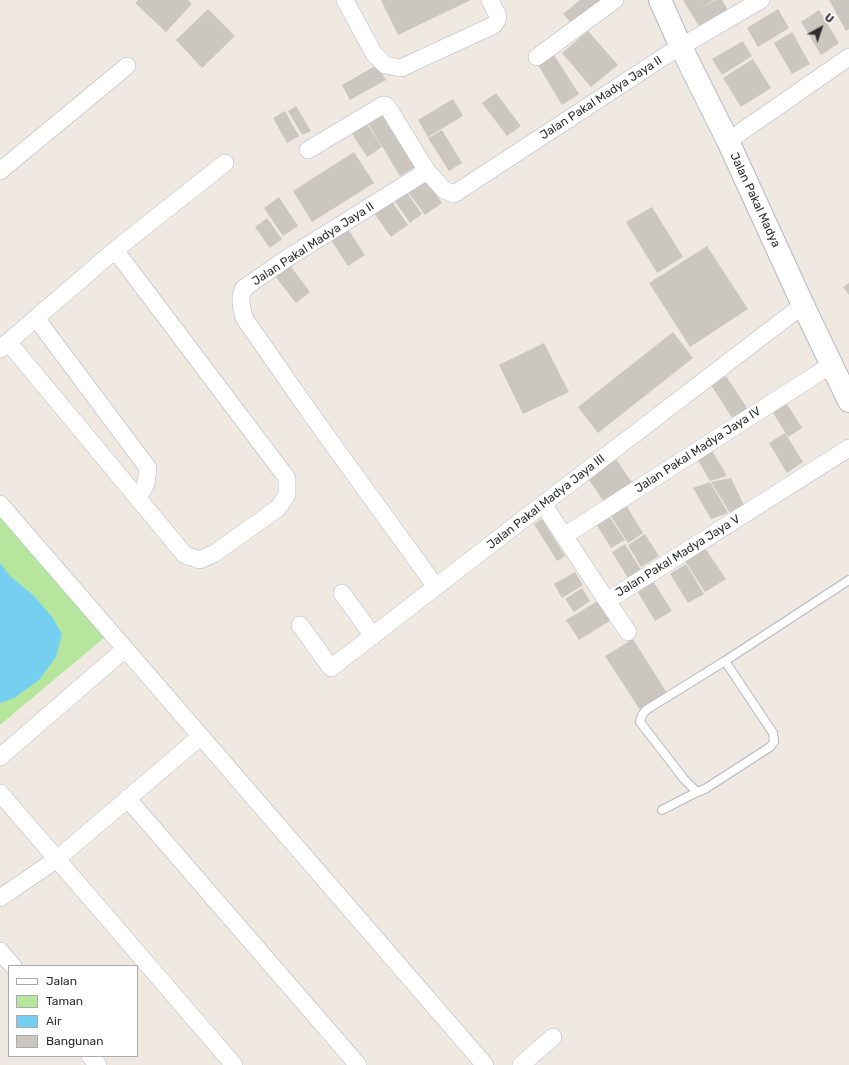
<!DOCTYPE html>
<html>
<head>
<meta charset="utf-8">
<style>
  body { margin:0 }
  #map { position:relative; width:849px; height:1065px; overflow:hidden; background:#efe9e1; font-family:Rubik,sans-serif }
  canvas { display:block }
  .legend { position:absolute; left:8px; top:965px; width:130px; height:92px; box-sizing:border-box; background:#fff; border:1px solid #ababab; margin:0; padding:5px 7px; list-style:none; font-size:12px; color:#2e2e2e }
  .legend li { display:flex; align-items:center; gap:8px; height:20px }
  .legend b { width:20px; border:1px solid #ababab }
  .north { position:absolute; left:801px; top:8px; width:40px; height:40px; -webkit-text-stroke:3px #fff; paint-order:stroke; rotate:40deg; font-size:11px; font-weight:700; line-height:16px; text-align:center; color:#2e2e2e }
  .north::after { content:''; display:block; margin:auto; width:14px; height:18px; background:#2e2e2e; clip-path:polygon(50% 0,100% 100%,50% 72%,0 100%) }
</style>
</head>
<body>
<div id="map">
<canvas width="849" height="1065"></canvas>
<ul class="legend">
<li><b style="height:5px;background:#fff"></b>Jalan</li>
<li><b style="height:11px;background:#b6e59e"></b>Taman</li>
<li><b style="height:11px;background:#75cff0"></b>Air</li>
<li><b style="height:11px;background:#cbc7bf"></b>Bangunan</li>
</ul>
<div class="north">U</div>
</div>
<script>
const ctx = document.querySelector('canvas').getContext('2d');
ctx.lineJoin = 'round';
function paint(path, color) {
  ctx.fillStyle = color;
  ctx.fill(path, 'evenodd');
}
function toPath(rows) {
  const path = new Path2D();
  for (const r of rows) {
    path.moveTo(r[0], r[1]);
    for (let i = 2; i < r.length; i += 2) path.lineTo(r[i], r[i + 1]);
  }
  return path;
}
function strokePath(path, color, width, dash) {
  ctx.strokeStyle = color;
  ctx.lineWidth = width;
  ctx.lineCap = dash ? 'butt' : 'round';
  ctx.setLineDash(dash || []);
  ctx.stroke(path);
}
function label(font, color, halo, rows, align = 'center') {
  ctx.font = font + ' Rubik,sans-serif';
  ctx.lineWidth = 3;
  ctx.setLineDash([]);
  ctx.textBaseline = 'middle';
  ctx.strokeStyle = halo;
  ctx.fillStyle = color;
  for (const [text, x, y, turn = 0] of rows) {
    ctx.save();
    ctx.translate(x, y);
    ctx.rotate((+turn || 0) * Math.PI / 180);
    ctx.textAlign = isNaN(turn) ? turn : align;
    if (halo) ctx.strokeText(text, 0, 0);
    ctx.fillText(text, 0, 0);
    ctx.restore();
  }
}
paint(toPath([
  [0,513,105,637,0,725]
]), '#b6e59e');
paint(toPath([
  [0,563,10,576,34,596,52,617,62,634,56,657,39,680,14,698,0,703]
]), '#75cff0');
paint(toPath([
  [138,0,188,0,192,4,166,32,135,3],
  [381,0,471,0,398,35],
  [580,0,606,0,574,26,563,14],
  [683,0,714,0,701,8,716,0,722,0,732,17,703,33],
  [829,0,849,0,849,29,846,31],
  [208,9,235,36,202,68,176,40],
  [778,9,789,28,758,47,747,28],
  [819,10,839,43,821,55,801,22],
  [588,31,618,65,591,87,562,53],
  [792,32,810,64,792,74,774,43],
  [743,41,752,56,722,75,712,59],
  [554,55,579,94,562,105,538,65],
  [753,59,771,88,741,107,723,78],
  [377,65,386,80,350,100,342,85],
  [496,93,521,126,507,136,482,103],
  [453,99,463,116,428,137,418,120],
  [296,106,311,131,302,135,288,111],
  [385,109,419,165,400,176,366,120],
  [285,111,299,136,287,143,273,118],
  [364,119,382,147,367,157,349,129],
  [442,130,462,163,449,171,428,138],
  [354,152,374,183,312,222,293,191],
  [425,179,442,203,425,215,408,192],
  [403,187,422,214,410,223,391,196],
  [279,197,298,226,283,236,264,208],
  [389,197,408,225,391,237,371,209],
  [652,207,683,257,657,273,626,222],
  [267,218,282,239,270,248,255,227],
  [346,226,365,255,348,266,329,237],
  [707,246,748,309,690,347,649,283],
  [289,264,310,292,296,303,274,275],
  [849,283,849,295,843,287],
  [673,332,693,358,598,433,578,407],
  [544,343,569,392,523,414,499,365],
  [726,376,749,411,734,421,711,385],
  [784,399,802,428,788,437,770,408],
  [785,433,803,462,787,473,769,443],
  [710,447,727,476,710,481,695,455],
  [614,456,633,484,604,502,585,474],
  [731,478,744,505,730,513,711,482],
  [710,482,728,513,711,519,693,488],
  [625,503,643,533,628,543,609,513],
  [609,516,625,540,611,548,596,524],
  [542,519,565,556,557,561,534,524],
  [645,534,659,556,641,567,628,545],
  [625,544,641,570,628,578,612,552],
  [705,548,726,579,705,592,685,561],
  [686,564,704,594,688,603,670,574],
  [575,572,583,585,562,598,554,584],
  [653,581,672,611,655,621,637,591],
  [582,588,590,601,574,612,565,599],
  [601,599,613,619,579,640,566,620],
  [633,639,667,693,640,710,605,656]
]), '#cbc7bf');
const lane = toPath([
  [697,792,705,789,770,747,774,742,773,733,725,661],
  [662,810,697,792,684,779,640,722,642,715,646,710,725,661,849,580]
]);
const street = toPath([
  [345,0,374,54,385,65,401,68,494,25,497,20,498,16,490,0],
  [537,57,615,0],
  [728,141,849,57],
  [308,150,383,105,385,105,387,106,427,171],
  [0,171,127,66],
  [36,318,148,468,146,484,138,498],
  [8,342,185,555,200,560,215,553,278,508,287,495,287,478,115,250],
  [0,349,115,250,225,163],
  [0,504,485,1065],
  [543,504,607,601,849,448],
  [564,536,831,365],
  [436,587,318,424,244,318,241,304,241,296,244,288,286,259,427,171,444,190,454,194,665,56,761,0],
  [342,593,373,636],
  [607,601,628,632],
  [300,625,331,668,543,504,803,305],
  [0,757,125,649],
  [0,793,234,1065],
  [127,798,358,1065],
  [0,898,57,859,200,737],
  [0,951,13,966],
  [90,1056,98,1065],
  [521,1065,553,1037]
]);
const secondary = toPath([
  [660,0,681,47,728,141,803,305,849,401]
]);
strokePath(lane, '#b4b7c1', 10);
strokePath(street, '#b4b7c1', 18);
strokePath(secondary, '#b4b7c1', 24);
strokePath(lane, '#fff', 8);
strokePath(street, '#fff', 17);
strokePath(secondary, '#fff', 22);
label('12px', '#2e2e2e', '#fff', [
  ["Jalan Pakal Madya Jaya II",601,98,-33],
  ["Jalan Pakal Madya",755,200,65],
  ["Jalan Pakal Madya Jaya II",313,244,-33],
  ["Jalan Pakal Madya Jaya IV",698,450,-33],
  ["Jalan Pakal Madya Jaya III",546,502,-38],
  ["Jalan Pakal Madya Jaya V",678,556,-32]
]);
</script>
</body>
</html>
